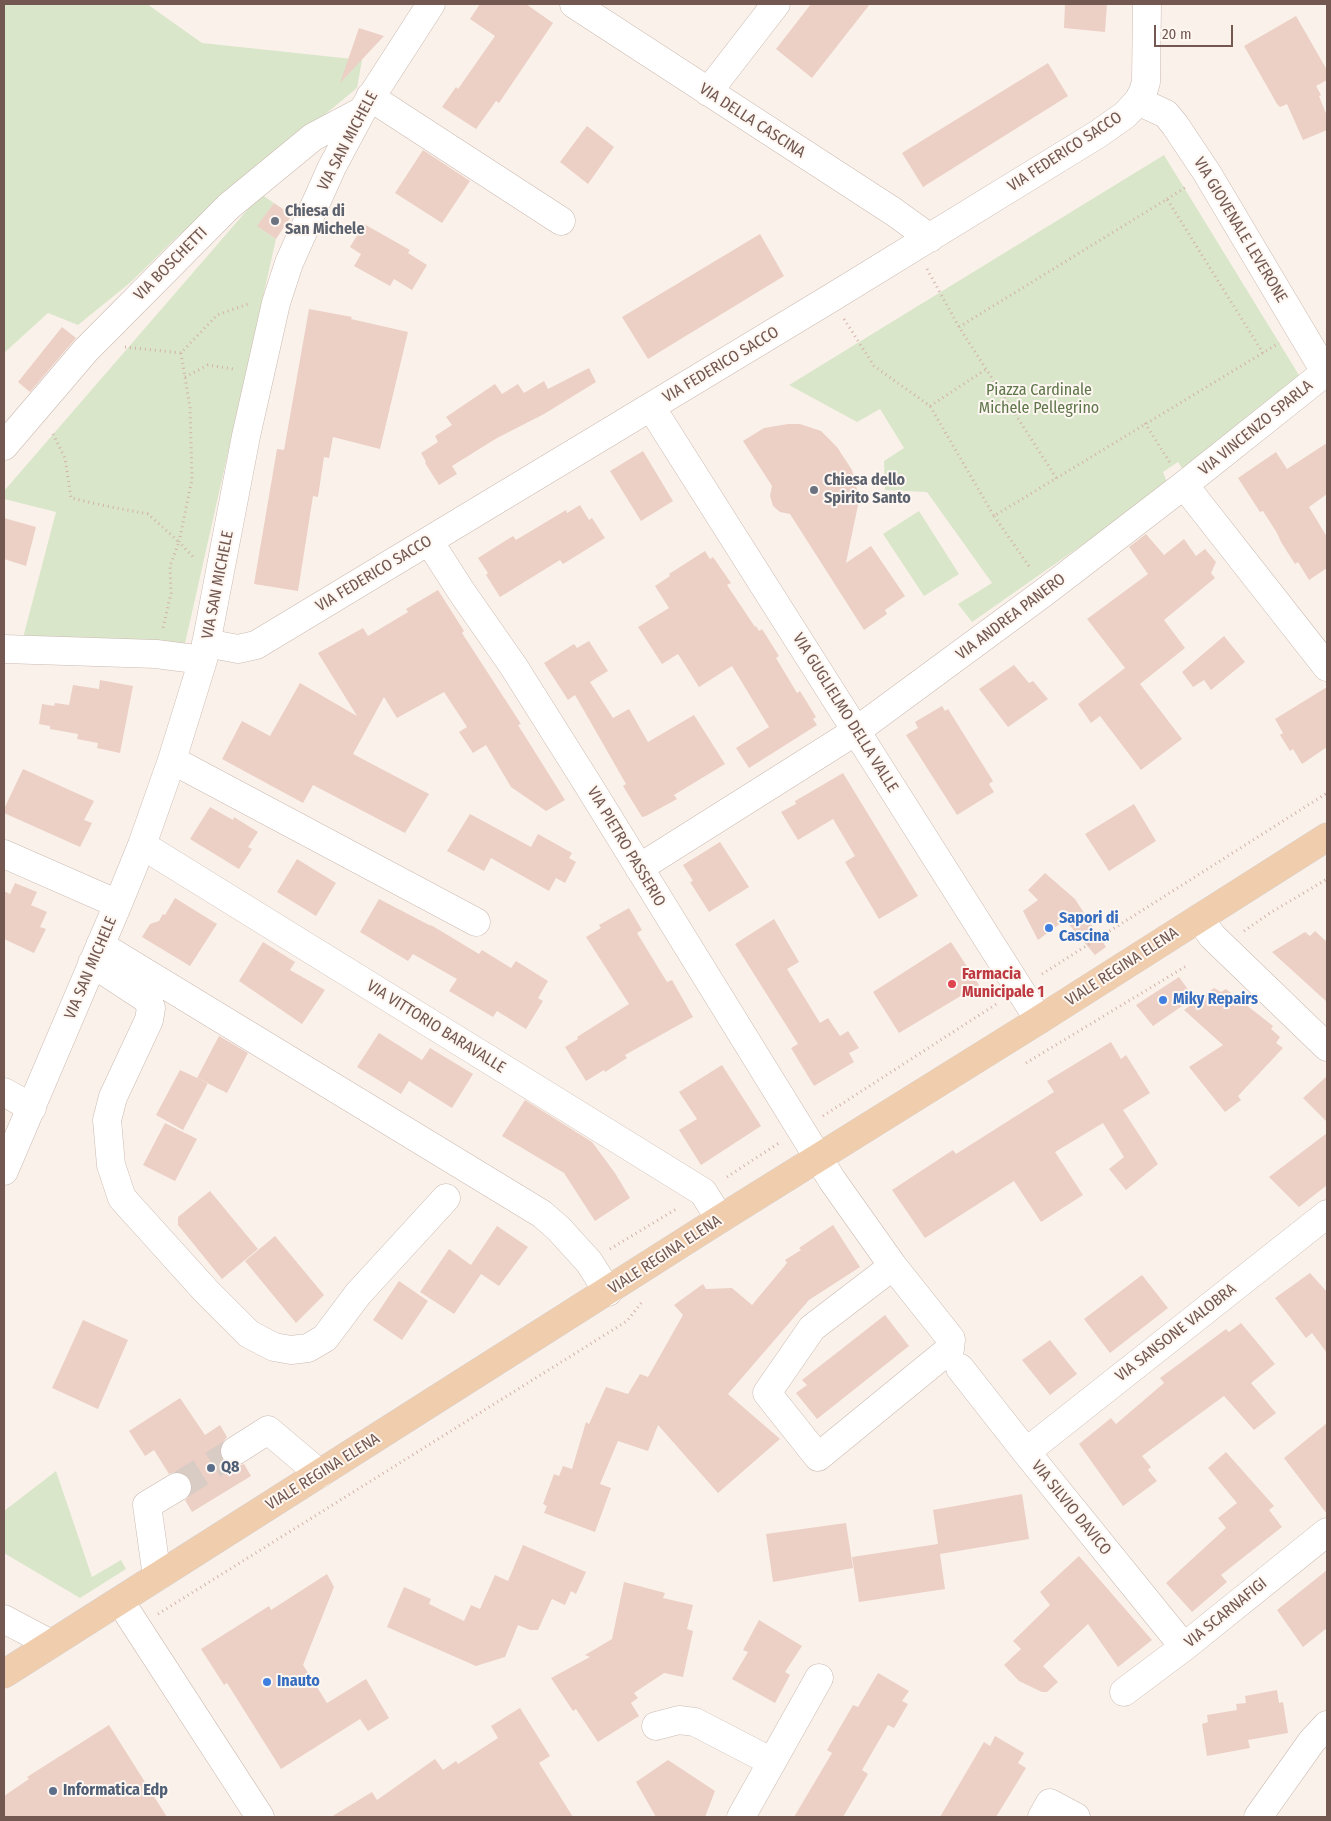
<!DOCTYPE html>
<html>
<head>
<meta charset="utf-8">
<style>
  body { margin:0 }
  #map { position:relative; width:1331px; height:1821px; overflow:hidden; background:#faf2ea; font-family:"Fira Sans Condensed",sans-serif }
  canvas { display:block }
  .frame { position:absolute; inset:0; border:5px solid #725851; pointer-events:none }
  .scale { position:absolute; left:1154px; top:25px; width:79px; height:22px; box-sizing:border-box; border:2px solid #725851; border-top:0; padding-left:6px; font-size:15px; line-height:18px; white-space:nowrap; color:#725851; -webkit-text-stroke:4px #fdf6f1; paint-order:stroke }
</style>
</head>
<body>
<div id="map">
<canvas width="1331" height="1821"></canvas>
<div class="frame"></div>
<div class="scale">20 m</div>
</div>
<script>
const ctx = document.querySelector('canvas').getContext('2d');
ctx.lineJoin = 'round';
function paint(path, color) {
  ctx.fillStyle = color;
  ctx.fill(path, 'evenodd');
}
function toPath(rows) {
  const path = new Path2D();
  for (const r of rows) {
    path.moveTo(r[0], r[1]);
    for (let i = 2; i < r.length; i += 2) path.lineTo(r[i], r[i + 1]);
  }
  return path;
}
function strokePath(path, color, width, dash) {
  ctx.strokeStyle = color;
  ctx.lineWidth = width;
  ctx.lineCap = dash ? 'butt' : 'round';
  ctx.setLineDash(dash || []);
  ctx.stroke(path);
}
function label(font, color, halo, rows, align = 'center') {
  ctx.font = font + ' "Fira Sans Condensed",sans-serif';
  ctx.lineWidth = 4;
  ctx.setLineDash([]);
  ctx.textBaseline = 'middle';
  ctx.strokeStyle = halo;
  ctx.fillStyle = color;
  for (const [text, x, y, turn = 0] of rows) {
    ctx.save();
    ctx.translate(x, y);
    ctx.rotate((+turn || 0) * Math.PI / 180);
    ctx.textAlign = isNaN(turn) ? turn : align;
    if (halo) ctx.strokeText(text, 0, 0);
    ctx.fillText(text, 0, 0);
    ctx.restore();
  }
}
paint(toPath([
  [4,4,147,4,202,43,362,60,357,88,178,236,131,282,78,325,48,313,4,353],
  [1164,155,1302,380,1185,473,1178,462,1163,472,1168,485,972,622,958,604,992,583,927,492,885,490,884,461,904,448,880,409,857,422,789,385],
  [261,194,274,203,258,226,276,239,182,657,20,649,56,512,4,499,4,491],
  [919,511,959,574,924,596,883,534],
  [56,1471,92,1577,121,1560,126,1569,80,1598,4,1553,4,1511]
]), '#dae6ca');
paint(toPath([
  [480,4,526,4,553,23,499,103,496,101,476,129,442,107,456,87,458,89,495,36,470,19],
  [811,4,870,4,812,78,776,49],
  [1065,4,1107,4,1105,32,1064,28],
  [1296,16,1327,70,1327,80,1316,86,1321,95,1319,96,1327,116,1327,130,1303,140,1287,104,1280,107,1277,104,1244,46],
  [359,28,384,36,340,83],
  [1048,63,1068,96,923,187,902,153],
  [587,126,614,147,588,184,560,162],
  [423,150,470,181,442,223,395,193],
  [274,203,292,215,276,239,257,226],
  [364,224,410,250,408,253,427,265,412,290,394,279,390,286,354,266,361,254,350,247],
  [760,234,784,276,648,359,622,317],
  [309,309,352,317,351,319,408,332,380,449,333,437,329,458,324,457,318,497,313,496,298,591,254,584,277,449,284,450],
  [62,327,76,338,30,392,18,382],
  [589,368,596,382,544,414,497,438,452,466,457,474,439,485,425,463,426,462,421,453,438,442,435,436,452,425,446,417,495,384,502,394,518,384,524,393,544,381,548,389],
  [788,424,800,424,821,431,837,447,852,470,858,494,858,505,846,563,871,546,905,596,885,610,887,614,864,630,790,514,780,512,773,506,770,496,772,486,743,441,764,428],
  [1327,443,1327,494,1309,507,1327,537,1327,568,1309,580,1298,562,1295,564,1281,542,1277,533,1263,511,1260,512,1238,478,1276,452,1287,469],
  [643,451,673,501,641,521,610,471],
  [580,505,589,520,592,518,605,538,563,564,560,560,500,597,486,575,488,573,478,558,513,536,516,540,566,510,567,513],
  [4,518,36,527,26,566,4,559],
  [1146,534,1164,555,1184,539,1196,556,1205,549,1216,562,1211,573,1215,578,1164,620,1185,648,1140,684,1182,739,1141,770,1100,716,1091,723,1078,704,1125,668,1087,619,1148,574,1129,547],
  [705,551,710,559,713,557,731,583,727,585,755,627,756,626,759,631,762,629,779,656,776,658,797,693,800,691,816,717,813,719,817,725,749,768,736,748,769,727,732,666,699,687,678,654,662,664,638,627,669,608,655,586,670,576,669,574],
  [438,590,464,631,462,633,521,724,518,725,565,800,546,811,511,787,486,745,473,753,459,732,467,727,444,692,397,718,384,697,353,754,429,794,405,833,313,785,303,803,222,759,242,721,270,736,300,683,357,716,318,653,363,628,368,636,408,612,406,609],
  [1224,636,1245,662,1211,690,1204,680,1193,687,1182,672],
  [589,641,608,671,590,682,613,718,629,709,648,742,694,715,725,764,674,795,677,799,646,816,642,817,623,786,626,784,575,695,568,700,544,663,574,644,577,648],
  [1014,665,1029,683,1033,681,1048,699,1008,727,979,689],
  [100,680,133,686,120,753,97,748,98,743,77,739,78,734,50,729,50,726,39,724,42,704,54,706,55,703,69,705,73,685,99,689],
  [1327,687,1327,747,1302,764,1293,749,1290,751,1280,735,1283,733,1275,719],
  [942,706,945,711,948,709,993,781,989,784,994,792,957,815,906,735,918,728,915,722],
  [23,769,94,801,84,820,92,823,80,847,4,813,4,809],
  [843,773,918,896,879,919,845,862,855,856,833,819,798,840,781,812,796,804,795,801],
  [1134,804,1156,841,1109,871,1085,834],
  [210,807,233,820,234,817,258,832,248,847,252,849,239,869,190,839],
  [470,814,531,847,538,834,572,853,569,858,576,862,565,883,556,878,549,891,491,858,484,871,447,851],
  [720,842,749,887,709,912,690,882,693,881,683,865],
  [297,859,336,883,316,916,277,892],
  [1045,873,1075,899,1106,947,1095,955,1065,920,1038,940,1023,911,1038,900,1028,890],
  [15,883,37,892,31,905,47,912,40,927,46,929,34,953,4,939,4,891,10,894],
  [175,898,217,924,190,966,142,937,150,924,159,921,163,914,165,915],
  [379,899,431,926,431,925,479,954,482,950,511,968,516,961,548,981,538,998,543,1001,526,1029,497,1011,493,1017,449,991,457,979,413,954,408,961,360,932],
  [629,908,642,930,637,933,667,982,672,980,693,1017,625,1055,627,1058,605,1072,604,1070,586,1081,565,1047,578,1039,577,1037,629,1004,586,937,601,928,599,925],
  [774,919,799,962,787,969,820,1023,828,1018,840,1036,848,1031,859,1048,849,1053,854,1062,814,1086,791,1048,798,1044,735,944],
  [1315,931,1327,942,1327,1002,1272,952,1305,932,1310,936],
  [263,942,295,962,290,970,325,990,302,1024,239,981],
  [951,942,979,985,899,1033,873,992],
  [1179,977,1194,998,1153,1026,1136,1005],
  [1214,988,1221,992,1226,989,1273,1026,1271,1029,1280,1037,1276,1043,1283,1048,1238,1096,1241,1100,1225,1112,1189,1067,1223,1045,1184,1010],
  [379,1033,422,1060,430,1048,473,1074,452,1108,409,1081,401,1094,357,1067],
  [219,1036,248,1053,227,1093,197,1078],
  [1111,1042,1121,1059,1126,1055,1150,1093,1123,1110,1158,1164,1126,1190,1109,1169,1124,1157,1103,1123,1055,1152,1083,1195,1041,1222,1014,1181,925,1238,892,1190,953,1150,956,1154,1054,1092,1047,1081],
  [722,1065,761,1126,701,1165,679,1130,697,1119,679,1092],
  [180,1070,208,1083,183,1130,156,1115],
  [1327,1076,1327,1122,1303,1098],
  [525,1100,592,1142,615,1173,630,1198,595,1221,564,1173,502,1136],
  [165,1123,197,1139,175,1181,143,1165],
  [1327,1133,1327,1185,1299,1207,1269,1177],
  [210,1191,258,1249,222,1279,178,1225,178,1217],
  [833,1225,860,1267,809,1300,728,1394,780,1439,718,1493,658,1425,648,1451,618,1441,600,1484,611,1488,595,1532,544,1513,547,1506,543,1504,554,1474,559,1476,563,1466,572,1469,586,1422,589,1424,606,1387,628,1394,640,1374,648,1377,683,1315,674,1305,703,1284,706,1289,732,1288,752,1305,787,1263,785,1260,801,1250,799,1248],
  [497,1226,528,1247,499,1286,481,1274,454,1314,420,1292,449,1249,471,1265],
  [275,1236,324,1295,296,1323,245,1261],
  [1310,1273,1327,1292,1327,1353,1312,1333,1306,1338,1275,1298],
  [1142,1275,1168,1308,1110,1353,1084,1319],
  [399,1281,428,1301,402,1340,373,1320],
  [885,1315,909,1346,817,1419,796,1393,807,1385,802,1380],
  [83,1320,128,1340,98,1409,52,1388],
  [1241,1323,1275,1364,1251,1383,1276,1413,1254,1430,1224,1396,1142,1456,1151,1467,1148,1470,1157,1481,1123,1506,1079,1444,1111,1418,1116,1424,1164,1383,1160,1378,1226,1329,1229,1332],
  [1050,1340,1077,1374,1050,1395,1022,1360],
  [180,1398,205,1435,220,1425,227,1437,221,1444,219,1452,222,1459,228,1465,236,1467,244,1464,251,1476,192,1512,185,1500,190,1495,193,1487,190,1479,185,1474,177,1471,169,1474,154,1450,145,1456,129,1431],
  [1327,1423,1327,1514,1284,1458],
  [1226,1452,1274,1506,1269,1510,1282,1527,1221,1575,1227,1582,1192,1612,1166,1583,1226,1528,1218,1518,1237,1503,1208,1468],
  [1022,1494,1029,1539,940,1554,945,1589,859,1602,852,1557,938,1544,933,1510],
  [846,1523,853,1568,773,1582,766,1534],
  [523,1545,586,1572,576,1594,571,1591,565,1605,552,1599,538,1630,530,1630,518,1625,505,1657,476,1666,387,1627,404,1587,431,1599,429,1604,464,1621,471,1605,480,1609,495,1575,508,1581],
  [1079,1556,1152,1640,1118,1667,1088,1624,1043,1666,1058,1682,1047,1692,1042,1692,1019,1681,1004,1665,1021,1649,1013,1641,1050,1605,1040,1592],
  [1327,1570,1327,1628,1303,1647,1277,1610],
  [327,1574,334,1587,303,1665,327,1703,366,1679,389,1718,368,1731,360,1719,281,1769,227,1683,224,1685,201,1649,269,1606,271,1610],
  [624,1582,665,1593,663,1598,693,1605,687,1629,693,1631,683,1677,664,1673,634,1693,638,1698,631,1703,639,1716,598,1742,576,1709,573,1711,551,1678,590,1657,585,1655,612,1639],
  [759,1620,802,1646,785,1672,790,1675,775,1703,732,1679,748,1652,743,1650],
  [878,1673,909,1691,902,1701,908,1704,894,1728,888,1725,862,1770,868,1774,843,1817,794,1817,832,1753,827,1750,853,1705,858,1707],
  [1277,1690,1279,1703,1283,1702,1288,1733,1248,1740,1250,1748,1207,1756,1202,1724,1208,1722,1207,1715,1237,1710,1236,1704,1246,1703,1245,1696],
  [520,1708,550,1756,539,1763,573,1817,331,1817,372,1792,377,1800,435,1759,443,1770,456,1761,458,1764,498,1738,491,1726],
  [109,1725,167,1817,4,1817,4,1796,29,1779,27,1777],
  [995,1736,1024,1753,1018,1763,1026,1768,996,1817,940,1817,984,1742,990,1746],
  [668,1760,715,1791,705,1817,656,1817,636,1782]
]), '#eccfc5');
strokePath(toPath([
  [177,1487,235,1451]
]), '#d8ccc4', 28, [28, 14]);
const minor = toPath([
  [574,4,894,212,930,238],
  [708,92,776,4],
  [370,97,561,221],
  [1138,101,1166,114,1175,125,1207,173,1327,375],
  [651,407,1039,1020],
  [4,446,86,350,229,206,313,137,362,111],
  [1184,485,1327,667],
  [429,541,461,591,514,667,587,783,832,1180,893,1266,951,1339,950,1349,818,1457,767,1393,812,1328,893,1266],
  [206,643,238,649,256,645,831,298,1098,134,1125,115,1138,101,1143,92,1146,82,1147,4],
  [4,649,156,654,203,660],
  [172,760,476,922],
  [142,845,703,1192,720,1219],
  [4,854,118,904],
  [639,868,856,731,1046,591,1184,485,1327,371],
  [1199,918,1212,936,1327,1047],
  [100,945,542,1214,559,1229,589,1262,608,1292],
  [92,963,147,999,151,1008,149,1020,113,1097,107,1120,111,1165,122,1198,206,1291,249,1334,274,1347,291,1350,308,1348,325,1338,358,1294,446,1198],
  [4,1092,32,1108],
  [4,1171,118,904,142,845,172,760,203,660,246,436,276,303,289,263,332,167,362,111,431,4],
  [960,1368,1026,1452,1184,1647],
  [235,1451,268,1430,320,1474],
  [1026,1452,1327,1214],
  [157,1577,147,1505,177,1487],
  [120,1601,260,1817],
  [4,1619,51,1644],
  [1124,1692,1184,1647,1327,1532],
  [656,1726,679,1720,695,1722,772,1762],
  [741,1817,819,1678],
  [1042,1817,1050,1803,1076,1817],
  [1258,1817,1312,1741,1327,1725]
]);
const major = toPath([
  [4,1674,720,1219,1039,1020,1327,837]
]);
strokePath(minor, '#cbb9b1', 29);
strokePath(major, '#d8d0ce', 29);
strokePath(toPath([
  [1167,199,1186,187],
  [927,269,959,327,1057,479],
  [844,319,874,366,930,406,994,516,1279,343],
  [959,327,1167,199,1263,353],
  [125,347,181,353,217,315,248,304],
  [181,353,190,408,192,479,179,542,195,559],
  [185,377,208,365,233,369],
  [930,406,985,370],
  [1145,423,1170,463],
  [53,434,65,458,71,498,106,506,148,514,179,542,170,566,171,593,163,628],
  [994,516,1031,569],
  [1244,931,1270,913,1327,879],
  [1042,974,1327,793],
  [1026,1063,1188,965],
  [823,1116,998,1003],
  [727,1177,779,1143],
  [610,1249,678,1208],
  [158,1614,627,1321,642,1302]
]), '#d1b2a8', 3, [1, 4]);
strokePath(minor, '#fff', 28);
strokePath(major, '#f0cdac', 28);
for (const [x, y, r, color] of [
  [275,221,5,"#6b7280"],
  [814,490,5,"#6b7280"],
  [1049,928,5,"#3f7fe0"],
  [952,984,5,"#e0444e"],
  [1163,1000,5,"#3f7fe0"],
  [211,1468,5,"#5c6f8a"],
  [267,1682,5,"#3f7fe0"],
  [53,1791,5,"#5c6f8a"]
]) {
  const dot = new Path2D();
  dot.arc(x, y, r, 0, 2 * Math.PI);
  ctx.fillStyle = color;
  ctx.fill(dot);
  strokePath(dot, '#fdf6f1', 2);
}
label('16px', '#725851', '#fdf6f1', [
  ["VIA DELLA CASCINA",752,121,33],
  ["VIA SAN MICHELE",348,141,-62],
  ["VIA FEDERICO SACCO",1065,152,-33],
  ["VIA GIOVENALE LEVERONE",1240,230,59],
  ["VIA BOSCHETTI",171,264,-45],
  ["VIA FEDERICO SACCO",721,365,-31],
  ["VIA VINCENZO SPARLA",1256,428,-39],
  ["VIA FEDERICO SACCO",374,574,-31],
  ["VIA SAN MICHELE",218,585,-79],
  ["VIA ANDREA PANERO",1011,617,-37],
  ["VIA GUGLIELMO DELLA VALLE",845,713,58],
  ["VIA PIETRO PASSERIO",626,847,59],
  ["VIALE REGINA ELENA",1122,967,-33],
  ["VIA SAN MICHELE",91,968,-67],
  ["VIA VITTORIO BARAVALLE",436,1027,32],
  ["VIALE REGINA ELENA",665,1255,-33],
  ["VIA SANSONE VALOBRA",1176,1333,-38],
  ["VIALE REGINA ELENA",323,1472,-32],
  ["VIA SILVIO DAVICO",1071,1508,51],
  ["VIA SCARNAFIGI",1226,1613,-39]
]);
label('bold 16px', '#5b616d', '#fdf6f1', [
  ["Chiesa di",285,212],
  ["San Michele",285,230],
  ["Chiesa dello",824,481],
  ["Spirito Santo",824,499]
], 'left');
label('16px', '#5e764a', '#fdf6f1', [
  ["Piazza Cardinale",1039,391],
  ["Michele Pellegrino",1039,409]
]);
label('bold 16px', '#366cbe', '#fdf6f1', [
  ["Sapori di",1059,919],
  ["Cascina",1059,937],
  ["Miky Repairs",1173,1000],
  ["Inauto",277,1682]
], 'left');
label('bold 16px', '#be3a42', '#fdf6f1', [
  ["Farmacia",962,975],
  ["Municipale 1",962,993]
], 'left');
label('bold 16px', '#4e5e75', '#fdf6f1', [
  ["Q8",221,1468],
  ["Informatica Edp",63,1791]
], 'left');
</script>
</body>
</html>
